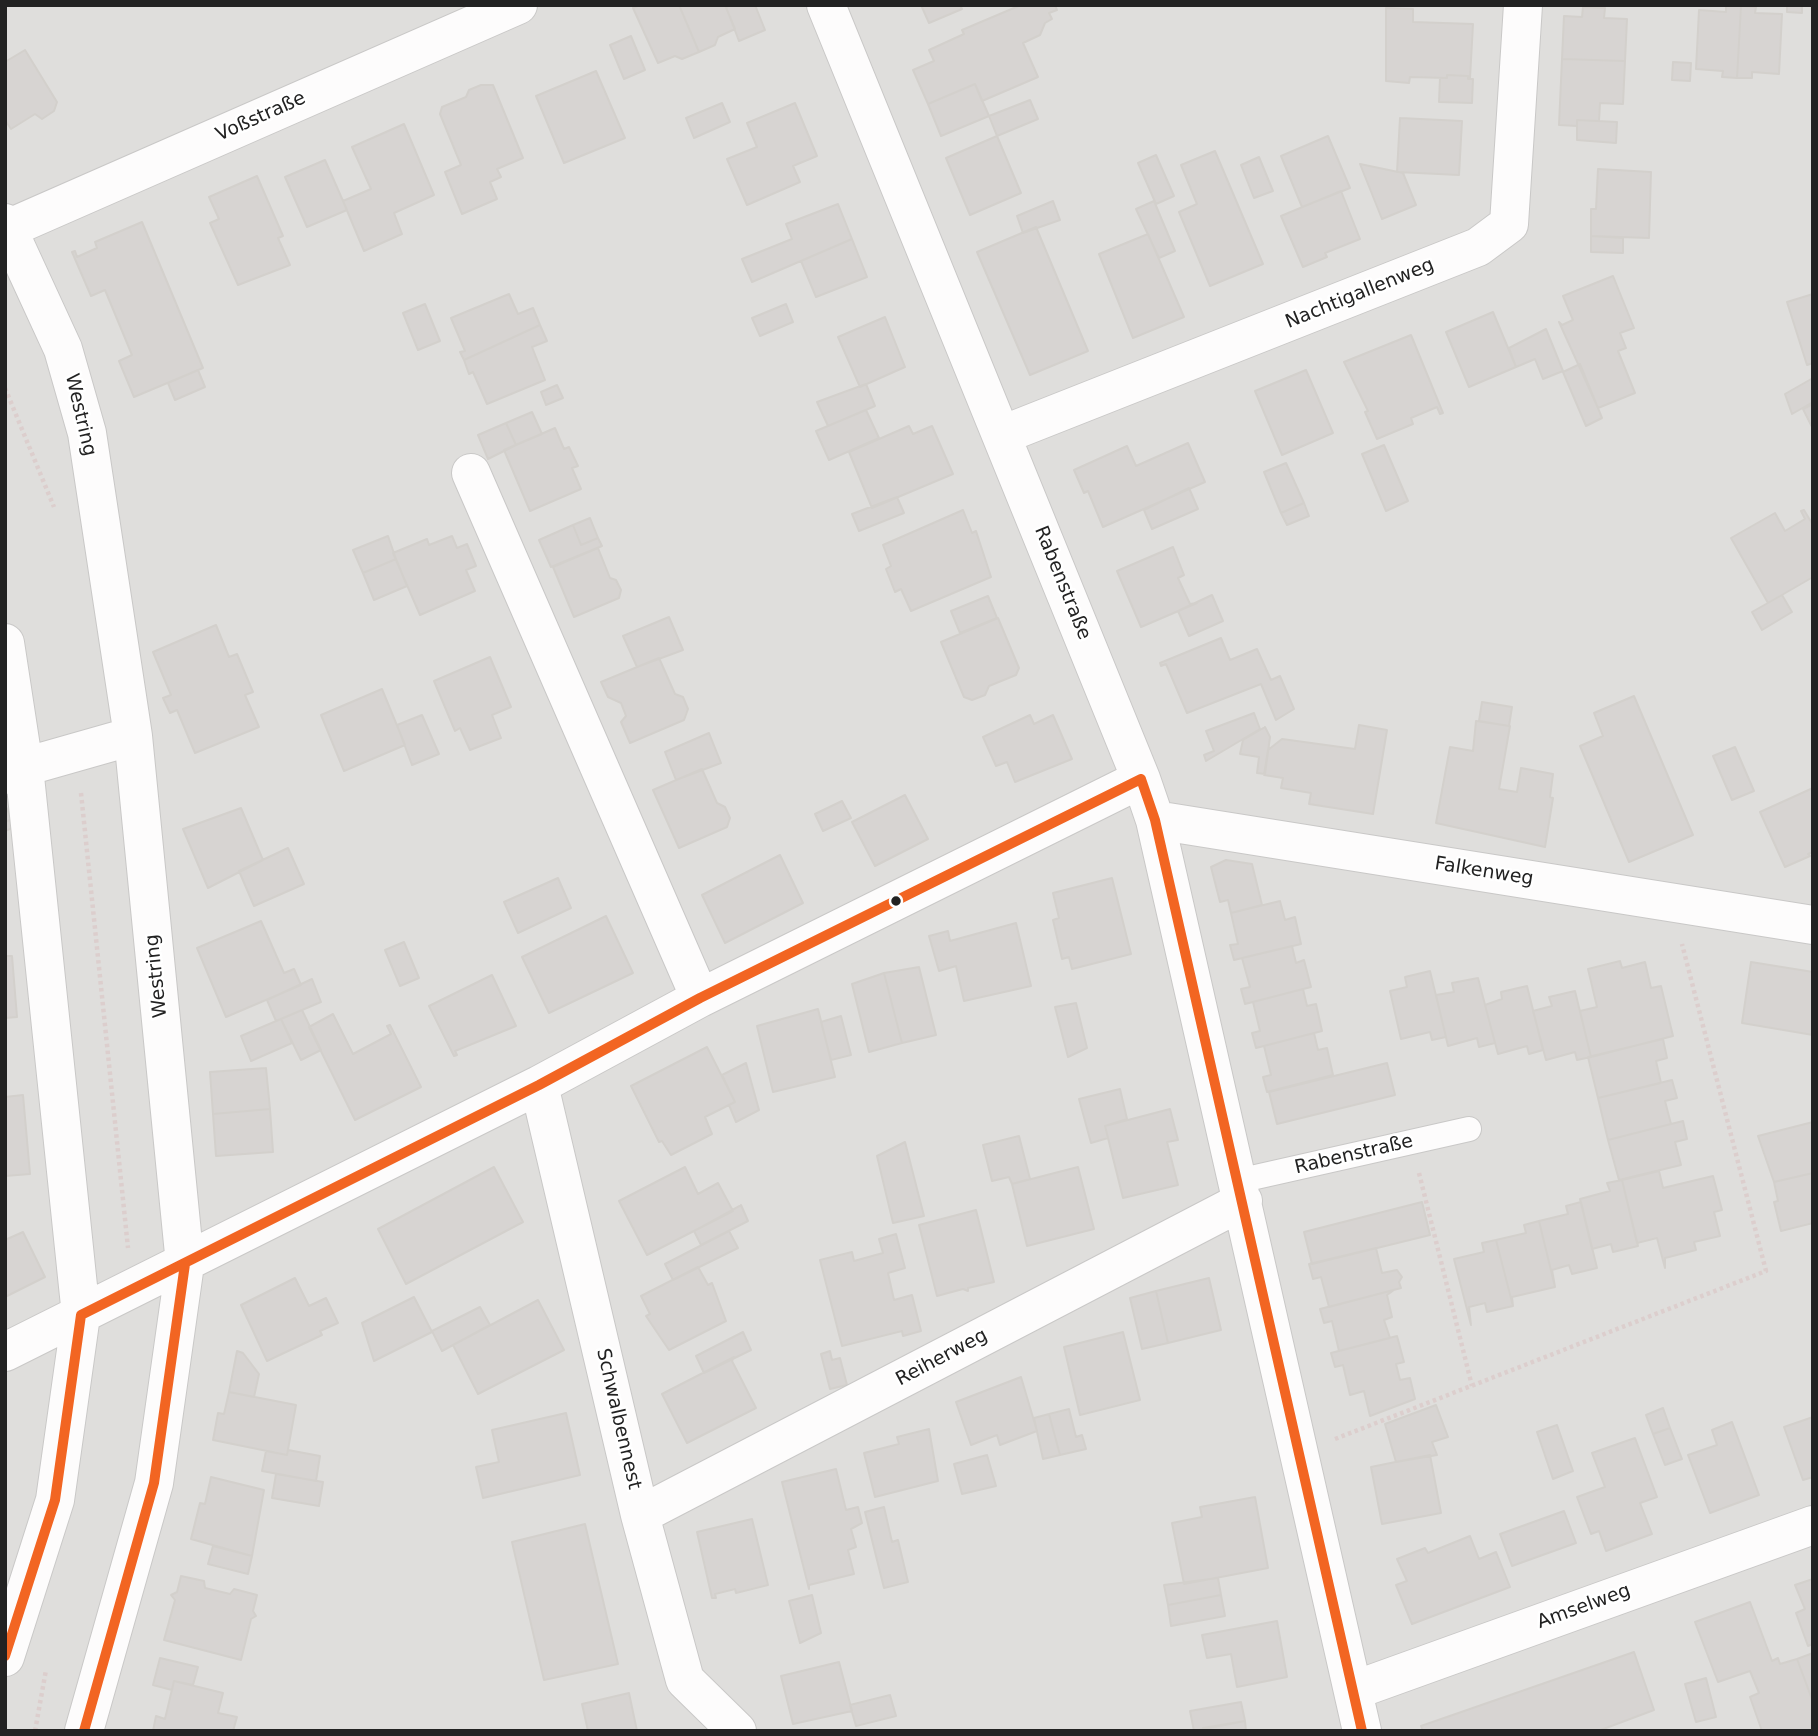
<!DOCTYPE html>
<html>
<head>
<meta charset="utf-8">
<style>
  body { margin:0 }
  #map { position:relative; width:1818px; height:1736px; overflow:hidden; background:#f0eeeb; font-family:"DejaVu Sans",sans-serif }
  canvas { display:block }
  .frame { position:absolute; inset:0; border:7px solid #222; pointer-events:none }
</style>
</head>
<body>
<div id="map">
<canvas width="1818" height="1736"></canvas>
<div class="frame"></div>
</div>
<script>
const ctx = document.querySelector('canvas').getContext('2d');
ctx.lineJoin = 'round';
function paint(path, color) {
  ctx.fillStyle = color;
  ctx.fill(path, 'evenodd');
}
function toPath(rows) {
  const path = new Path2D();
  for (const r of rows) {
    path.moveTo(r[0], r[1]);
    for (let i = 2; i < r.length; i += 2) path.lineTo(r[i], r[i + 1]);
  }
  return path;
}
function strokePath(path, color, width, dash) {
  ctx.strokeStyle = color;
  ctx.lineWidth = width;
  ctx.lineCap = dash ? 'butt' : 'round';
  ctx.setLineDash(dash || []);
  ctx.stroke(path);
}
function label(font, color, halo, rows, align = 'center') {
  ctx.font = font + ' "DejaVu Sans",sans-serif';
  ctx.lineWidth = 5;
  ctx.setLineDash([]);
  ctx.textBaseline = 'middle';
  ctx.strokeStyle = halo;
  ctx.fillStyle = color;
  for (const [text, x, y, turn = 0] of rows) {
    ctx.save();
    ctx.translate(x, y);
    ctx.rotate((+turn || 0) * Math.PI / 180);
    ctx.textAlign = isNaN(turn) ? turn : align;
    if (halo) ctx.strokeText(text, 0, 0);
    ctx.fillText(text, 0, 0);
    ctx.restore();
  }
}
paint(toPath([
  [5,5,1813,5,1813,1731,5,1731]
]), '#dfdedc');
const building = toPath([
  [640,5,679,5,699,52,682,59,675,56,658,63,633,8,640,5],
  [679,5,725,5,735,29,718,37,715,45,699,52,679,5],
  [731,5,755,5,765,30,739,41,726,7,731,5],
  [921,5,960,5,962,9,929,23,921,5],
  [1021,5,1055,5,1057,10,1049,13,1052,19,1045,23,1040,35,1023,43,1038,77,982,101,975,84,928,104,913,70,934,61,929,50,964,34,962,30,1021,5],
  [1787,5,1802,5,1802,13,1787,12,1787,5],
  [1726,6,1741,6,1737,78,1722,77,1723,71,1696,69,1699,10,1726,12,1726,6],
  [1741,6,1756,7,1755,13,1782,14,1779,74,1752,72,1752,78,1737,78,1741,6],
  [1583,7,1605,8,1604,18,1627,19,1625,61,1562,59,1564,16,1582,17,1583,7],
  [1386,8,1413,9,1413,22,1473,24,1470,78,1468,76,1447,75,1447,78,1410,77,1409,83,1386,81,1386,8],
  [631,36,645,70,624,79,610,45,631,36],
  [25,50,57,102,54,111,42,119,35,114,11,129,5,120,5,62,25,50],
  [1562,59,1625,61,1623,104,1600,103,1599,121,1577,120,1577,126,1559,125,1562,59],
  [1673,62,1691,63,1690,81,1672,80,1673,62],
  [596,71,625,138,564,163,536,96,596,71],
  [1447,75,1468,76,1468,79,1473,79,1472,103,1439,102,1440,78,1447,78,1447,75],
  [975,84,989,116,941,136,928,104,975,84],
  [481,85,493,85,523,158,497,169,501,177,490,182,497,199,462,214,445,172,461,165,440,114,442,107,466,97,469,90,481,85],
  [1030,100,1038,119,997,136,989,116,1030,100],
  [722,103,730,122,694,138,686,118,722,103],
  [795,103,817,156,793,166,800,182,747,205,727,159,757,147,747,123,795,103],
  [1400,118,1462,121,1459,175,1397,172,1400,118],
  [1577,120,1617,122,1616,143,1577,140,1577,120],
  [404,124,434,195,394,213,402,234,364,251,343,201,371,189,352,147,404,124],
  [997,136,1021,193,970,215,946,158,997,136],
  [1328,136,1350,188,1302,207,1281,156,1328,136],
  [1215,151,1263,264,1210,286,1179,212,1197,204,1181,165,1215,151],
  [1156,155,1174,196,1156,204,1138,163,1156,155],
  [1259,157,1273,191,1254,198,1241,165,1259,157],
  [325,160,347,210,307,227,285,177,325,160],
  [1360,164,1403,173,1416,205,1382,219,1360,164],
  [1598,169,1651,172,1649,238,1591,236,1591,209,1596,209,1598,169],
  [257,176,283,236,278,238,290,265,238,285,210,223,219,219,209,197,257,176],
  [1341,191,1360,239,1325,253,1327,257,1303,267,1281,216,1341,191],
  [1053,201,1060,220,1023,233,1017,216,1053,201],
  [1154,201,1175,251,1159,258,1136,209,1154,201],
  [838,204,852,239,752,282,742,259,792,239,786,224,838,204],
  [142,222,203,368,134,397,119,361,132,355,105,290,91,296,72,252,75,251,77,257,97,248,95,242,142,222],
  [1036,227,1088,351,1030,375,977,252,1036,227],
  [1148,234,1184,317,1133,338,1099,254,1148,234],
  [1591,236,1623,238,1623,253,1591,252,1591,236],
  [852,239,867,277,816,297,801,261,852,239],
  [1613,276,1634,328,1620,333,1626,348,1618,351,1635,393,1598,408,1559,322,1562,325,1573,320,1563,296,1613,276],
  [509,294,518,314,533,308,540,325,464,360,460,352,465,351,451,318,509,294],
  [1813,294,1813,363,1807,365,1787,302,1813,294],
  [425,304,440,341,418,350,403,313,425,304],
  [786,304,793,322,760,336,752,318,786,304],
  [1493,312,1516,367,1469,387,1446,332,1493,312],
  [885,317,905,367,860,387,838,337,885,317],
  [540,325,547,341,532,347,545,380,487,404,473,372,469,374,464,360,540,325],
  [1546,329,1563,371,1543,379,1535,359,1516,367,1509,348,1546,329],
  [1411,335,1443,413,1440,414,1437,407,1411,418,1413,424,1377,439,1365,412,1368,411,1344,362,1411,335],
  [1580,364,1602,418,1586,426,1563,372,1580,364],
  [198,370,205,387,175,400,168,383,198,370],
  [1306,370,1333,433,1282,455,1255,391,1306,370],
  [1813,378,1813,402,1792,414,1785,394,1813,378],
  [866,384,875,406,828,426,817,402,866,384],
  [557,385,563,398,546,405,541,392,557,385],
  [1813,404,1813,429,1803,409,1813,404],
  [866,410,879,438,829,460,816,431,866,410],
  [532,412,542,434,516,445,506,423,532,412],
  [506,423,516,445,488,459,478,435,506,423],
  [909,426,913,434,932,426,953,474,872,508,849,452,909,426],
  [555,428,564,449,569,447,578,466,572,468,581,489,530,511,504,450,555,428],
  [1188,443,1205,482,1103,527,1088,491,1084,493,1074,470,1127,446,1136,466,1188,443],
  [1384,445,1408,501,1386,511,1362,454,1384,445],
  [1286,463,1304,503,1281,513,1264,472,1286,463],
  [1189,488,1198,509,1152,529,1144,510,1189,488],
  [897,497,904,513,859,531,852,514,897,497],
  [1304,503,1309,516,1287,525,1281,513,1304,503],
  [963,510,972,533,976,531,991,577,911,611,901,589,895,592,886,569,891,566,883,545,963,510],
  [1804,510,1813,525,1813,577,1768,603,1731,538,1775,513,1785,531,1805,519,1801,511,1804,510],
  [590,518,598,538,581,545,573,525,590,518],
  [573,525,581,545,598,538,602,546,551,567,539,540,573,525],
  [388,536,396,559,363,573,353,550,388,536],
  [452,536,457,548,467,544,476,566,466,570,475,591,420,615,393,553,427,539,429,545,452,536],
  [1173,547,1184,575,1178,578,1190,604,1197,603,1141,627,1117,571,1173,547],
  [598,548,610,578,616,580,621,590,619,598,574,617,553,567,598,548],
  [396,559,407,586,374,600,363,573,396,559],
  [1212,595,1223,621,1189,636,1178,611,1212,595],
  [1782,595,1792,612,1762,630,1752,612,1782,595],
  [988,596,997,618,960,633,951,611,988,596],
  [669,617,683,650,637,667,623,636,669,617],
  [998,618,1019,668,1016,675,989,686,985,695,972,700,964,697,941,642,998,618],
  [216,625,229,657,237,654,253,692,245,695,259,727,195,753,177,710,170,713,163,698,171,695,153,652,216,625],
  [1221,638,1230,660,1257,649,1271,680,1280,676,1294,709,1276,720,1261,684,1187,713,1166,664,1161,666,1160,663,1221,638],
  [490,657,511,707,492,715,501,738,470,750,460,728,455,731,434,681,490,657],
  [659,658,675,694,683,697,688,709,684,720,630,743,621,722,626,716,621,703,608,697,601,682,659,658],
  [382,689,405,745,344,771,321,715,382,689],
  [1634,696,1693,835,1629,862,1580,746,1603,736,1594,713,1634,696],
  [1482,702,1512,707,1509,726,1479,721,1482,702],
  [1254,713,1260,729,1206,761,1204,755,1214,751,1206,731,1254,713],
  [422,715,439,754,412,765,397,725,422,715],
  [1030,715,1034,724,1053,715,1072,759,1015,782,1007,762,996,766,983,737,1030,715],
  [1476,721,1510,726,1499,789,1517,792,1521,768,1553,774,1550,797,1553,798,1545,847,1436,823,1450,747,1473,751,1476,721],
  [1359,725,1387,730,1373,814,1309,804,1311,793,1281,788,1283,778,1264,775,1268,750,1282,739,1355,749,1359,725],
  [1265,727,1270,737,1265,774,1257,773,1259,757,1240,754,1243,740,1265,727],
  [709,733,721,763,676,780,665,752,709,733],
  [1735,747,1754,791,1732,800,1713,756,1735,747],
  [702,769,717,803,725,807,730,818,727,827,679,848,653,790,702,769],
  [1813,788,1813,852,1808,854,1810,856,1785,867,1760,812,1813,788],
  [905,795,928,839,875,866,852,822,905,795],
  [842,801,851,818,823,831,815,814,842,801],
  [5,805,12,819,5,822,5,805],
  [241,808,263,860,208,888,183,829,241,808],
  [12,819,15,827,5,831,5,822,12,819],
  [288,848,304,884,254,906,239,871,288,848],
  [780,855,803,903,725,943,702,895,780,855],
  [1226,860,1252,864,1262,905,1231,913,1228,900,1220,902,1211,867,1226,860],
  [558,878,571,908,518,933,504,902,558,878],
  [1112,878,1131,954,1072,969,1069,957,1062,959,1053,920,1059,918,1053,893,1112,878],
  [1280,901,1285,920,1295,917,1301,944,1234,960,1230,945,1238,944,1231,913,1280,901],
  [606,916,633,973,549,1013,522,957,606,916],
  [261,921,284,973,294,969,301,985,226,1017,197,948,261,921],
  [1016,923,1031,986,964,1001,956,966,939,971,929,936,948,931,950,941,1016,923],
  [404,942,419,978,400,986,385,950,404,942],
  [1292,946,1296,963,1304,960,1311,987,1245,1004,1241,989,1250,987,1242,958,1292,946],
  [5,956,12,956,17,1017,5,1018,5,956],
  [1620,961,1622,968,1645,962,1651,988,1661,986,1673,1036,1591,1057,1580,1011,1597,1007,1588,969,1620,961],
  [1751,962,1813,972,1813,1035,1742,1023,1751,962],
  [919,967,936,1035,902,1043,884,973,919,967],
  [1430,971,1446,1037,1432,1040,1430,1032,1401,1039,1390,991,1407,987,1405,977,1430,971],
  [884,973,902,1043,869,1052,852,984,884,973],
  [492,975,516,1026,455,1051,457,1055,454,1056,429,1006,492,975],
  [1478,978,1495,1043,1479,1047,1477,1038,1448,1046,1436,995,1454,992,1452,983,1478,978],
  [312,979,321,1002,276,1021,267,1000,312,979],
  [1527,986,1543,1050,1529,1054,1527,1046,1498,1054,1485,1005,1502,999,1501,992,1527,986],
  [1303,989,1307,1006,1316,1004,1322,1031,1256,1048,1252,1033,1260,1031,1253,1002,1303,989],
  [1575,991,1591,1057,1577,1060,1575,1052,1546,1060,1533,1011,1552,1006,1549,997,1575,991],
  [1076,1003,1087,1048,1068,1057,1055,1007,1076,1003],
  [818,1009,835,1077,773,1092,757,1026,818,1009],
  [302,1010,321,1050,301,1060,281,1019,302,1010],
  [333,1014,353,1054,391,1034,387,1026,390,1025,421,1087,355,1120,309,1027,333,1014],
  [841,1016,851,1055,831,1060,821,1022,841,1016],
  [281,1019,292,1043,251,1061,241,1036,281,1019],
  [1314,1033,1318,1050,1327,1048,1333,1075,1267,1092,1263,1077,1271,1075,1264,1046,1314,1033],
  [1663,1039,1667,1058,1656,1061,1661,1083,1598,1098,1588,1057,1663,1039],
  [707,1047,735,1102,705,1117,712,1134,671,1155,662,1141,659,1142,631,1086,707,1047],
  [746,1063,759,1110,736,1122,729,1105,735,1102,722,1075,746,1063],
  [1387,1063,1395,1095,1277,1124,1269,1092,1387,1063],
  [266,1068,270,1109,213,1114,210,1072,266,1068],
  [1672,1080,1677,1098,1665,1101,1671,1124,1608,1140,1598,1098,1672,1080],
  [1120,1089,1127,1119,1105,1126,1108,1138,1091,1143,1079,1099,1120,1089],
  [23,1095,30,1174,5,1176,5,1097,23,1095],
  [270,1109,273,1152,216,1156,213,1114,270,1109],
  [1170,1109,1178,1140,1167,1142,1178,1185,1123,1198,1105,1126,1170,1109],
  [1683,1121,1687,1139,1675,1142,1681,1165,1619,1180,1608,1140,1683,1121],
  [1813,1122,1813,1173,1774,1182,1758,1136,1813,1122],
  [1019,1136,1030,1179,1012,1184,1009,1177,992,1181,983,1145,1019,1136],
  [905,1142,924,1216,893,1223,877,1156,905,1142],
  [494,1167,523,1222,406,1284,378,1229,494,1167],
  [685,1167,698,1194,718,1183,733,1211,647,1255,619,1201,685,1167],
  [1078,1167,1094,1229,1027,1246,1012,1184,1078,1167],
  [1659,1171,1663,1188,1713,1176,1722,1210,1714,1212,1720,1236,1694,1242,1696,1250,1665,1258,1665,1268,1657,1238,1637,1243,1622,1180,1659,1171],
  [1813,1173,1813,1223,1781,1231,1774,1202,1778,1201,1774,1182,1813,1173],
  [1622,1180,1638,1246,1613,1252,1611,1244,1592,1249,1580,1199,1610,1191,1607,1183,1622,1180],
  [1422,1202,1430,1235,1312,1264,1304,1232,1422,1202],
  [1581,1202,1597,1268,1572,1274,1569,1265,1552,1270,1555,1287,1539,1221,1568,1214,1566,1206,1581,1202],
  [741,1205,748,1221,701,1245,694,1231,741,1205],
  [976,1210,994,1282,968,1288,968,1291,963,1289,937,1296,919,1225,976,1210],
  [1539,1221,1555,1287,1512,1297,1513,1306,1496,1240,1526,1233,1524,1225,1539,1221],
  [729,1231,738,1248,673,1280,665,1264,729,1231],
  [23,1232,45,1277,5,1297,5,1240,23,1232],
  [896,1234,905,1268,888,1273,894,1300,912,1295,921,1331,903,1336,902,1331,842,1346,820,1260,852,1252,854,1261,883,1253,879,1239,896,1234],
  [1496,1240,1513,1306,1487,1312,1485,1303,1469,1307,1471,1325,1454,1259,1484,1252,1482,1243,1496,1240],
  [1376,1248,1382,1273,1397,1270,1402,1277,1399,1282,1401,1288,1329,1307,1321,1277,1313,1279,1309,1264,1376,1248],
  [698,1267,708,1285,712,1283,726,1321,669,1350,646,1316,650,1314,641,1296,698,1267],
  [295,1278,309,1306,326,1298,338,1323,320,1331,322,1335,267,1361,241,1305,295,1278],
  [1209,1278,1221,1330,1168,1343,1156,1291,1209,1278],
  [1394,1290,1387,1295,1392,1317,1384,1320,1390,1338,1339,1351,1332,1321,1324,1323,1320,1309,1394,1290],
  [1156,1291,1168,1343,1142,1349,1130,1298,1156,1291],
  [414,1297,432,1332,374,1361,362,1323,414,1297],
  [538,1300,564,1350,478,1394,453,1345,538,1300],
  [480,1307,490,1325,442,1351,432,1331,480,1307],
  [743,1332,751,1350,704,1373,696,1356,743,1332],
  [1123,1332,1140,1400,1080,1415,1064,1347,1123,1332],
  [1397,1336,1404,1362,1396,1364,1400,1380,1410,1378,1415,1399,1370,1416,1364,1391,1350,1395,1343,1365,1335,1367,1331,1353,1397,1336],
  [237,1351,243,1353,259,1374,254,1397,229,1392,237,1351],
  [830,1351,832,1360,840,1358,847,1385,830,1389,821,1354,830,1351],
  [734,1357,732,1361,756,1408,687,1443,662,1394,734,1357],
  [1021,1377,1037,1431,1000,1445,997,1435,971,1445,956,1402,1021,1377],
  [229,1392,296,1405,287,1455,213,1440,218,1413,224,1414,229,1392],
  [1436,1405,1448,1437,1432,1442,1437,1455,1396,1462,1385,1424,1436,1405],
  [1663,1408,1670,1428,1653,1434,1646,1415,1663,1408],
  [1069,1409,1076,1437,1082,1435,1086,1449,1060,1455,1049,1414,1069,1409],
  [566,1413,580,1475,483,1498,476,1467,499,1462,492,1430,566,1413],
  [1049,1414,1060,1455,1043,1459,1034,1418,1049,1414],
  [1813,1417,1813,1477,1803,1480,1784,1427,1813,1417],
  [1732,1422,1759,1495,1710,1513,1688,1455,1717,1445,1712,1430,1732,1422],
  [1557,1425,1573,1471,1553,1479,1537,1432,1557,1425],
  [1670,1428,1682,1459,1665,1465,1653,1434,1670,1428],
  [929,1429,938,1481,875,1497,864,1453,899,1444,897,1437,929,1429],
  [1635,1438,1657,1497,1640,1503,1652,1534,1606,1551,1599,1531,1591,1534,1577,1497,1605,1487,1592,1453,1635,1438],
  [288,1450,320,1456,316,1481,262,1471,266,1451,287,1455,288,1450],
  [987,1455,996,1486,962,1494,954,1464,987,1455],
  [1430,1455,1441,1513,1382,1524,1371,1467,1430,1455],
  [836,1469,846,1510,858,1507,862,1523,851,1529,856,1547,848,1550,854,1574,809,1585,809,1589,782,1482,836,1469],
  [276,1474,323,1482,319,1506,272,1498,276,1474],
  [211,1477,264,1490,252,1556,191,1539,200,1503,205,1504,211,1477],
  [1255,1497,1268,1568,1184,1584,1172,1523,1202,1517,1200,1507,1255,1497],
  [884,1507,892,1542,898,1540,908,1582,884,1588,865,1512,884,1507],
  [1564,1511,1576,1543,1512,1566,1500,1534,1564,1511],
  [752,1519,768,1585,736,1593,735,1589,715,1594,716,1598,712,1598,697,1532,752,1519],
  [585,1524,618,1664,544,1680,512,1542,585,1524],
  [1470,1536,1479,1559,1496,1552,1510,1587,1412,1624,1396,1585,1407,1581,1397,1559,1425,1548,1428,1553,1470,1536],
  [213,1546,252,1556,248,1574,208,1564,213,1546],
  [181,1576,204,1581,205,1588,230,1594,234,1589,257,1595,253,1611,256,1616,251,1619,241,1660,164,1640,175,1600,171,1595,177,1592,181,1576],
  [1218,1578,1221,1595,1168,1605,1164,1585,1218,1578],
  [1813,1579,1813,1644,1808,1646,1796,1613,1805,1609,1795,1585,1813,1579],
  [812,1595,821,1633,800,1643,789,1601,812,1595],
  [1221,1595,1225,1616,1171,1626,1168,1605,1221,1595],
  [1750,1602,1772,1661,1778,1658,1780,1664,1797,1659,1813,1702,1813,1731,1762,1731,1750,1697,1759,1693,1750,1671,1718,1682,1695,1622,1750,1602],
  [1277,1621,1287,1677,1237,1687,1231,1654,1207,1658,1202,1635,1277,1621],
  [1634,1652,1654,1710,1598,1731,1423,1731,1421,1726,1634,1652],
  [1813,1653,1813,1699,1812,1699,1797,1659,1813,1653],
  [160,1658,198,1667,193,1685,174,1681,172,1690,153,1685,160,1658],
  [839,1662,852,1711,793,1724,781,1676,839,1662],
  [1706,1678,1716,1717,1696,1722,1685,1684,1706,1678],
  [174,1681,223,1693,218,1713,237,1717,233,1731,153,1731,156,1716,165,1719,174,1681],
  [629,1693,637,1731,588,1731,582,1704,629,1693],
  [890,1695,896,1716,856,1726,850,1705,890,1695],
  [1241,1702,1245,1721,1194,1731,1190,1711,1241,1702],
  [1245,1721,1246,1731,1203,1731,1203,1728,1245,1721]
]);
paint(building, '#d7d4d2');
strokePath(building, '#d3d0cc', 2);
const lane = toPath([
  [1238,1181,1469,1129]
]);
const street = toPath([
  [826,5,1141,779,1155,820,1362,1731],
  [5,223,63,349,87,433,133,736,185,1264,154,1483,84,1731],
  [5,230,518,5],
  [1002,435,1478,247,1509,224,1523,5],
  [471,473,700,998],
  [5,643,24,767,81,1315,55,1500,5,1657],
  [5,775,24,767,133,736],
  [1155,820,1813,925],
  [539,1085,640,1515,685,1680,737,1731],
  [5,1352,539,1085,700,998,1141,779],
  [640,1515,1243,1201],
  [1355,1690,1813,1525]
]);
strokePath(lane, '#c9c8c7', 26);
strokePath(street, '#c9c8c7', 40);
strokePath(toPath([
  [5,388,54,507],
  [81,793,128,1248],
  [1419,1173,1472,1386],
  [1335,1439,1766,1271,1682,944],
  [35,1731,46,1670]
]), '#dccecd', 4.5, [3.5, 3.5]);
strokePath(lane, '#fdfcfc', 24);
strokePath(street, '#fdfcfc', 38);
strokePath(toPath([
  [1141,779,1155,820,1362,1731],
  [5,1656,55,1500,81,1315,539,1085,700,998,1141,779],
  [84,1731,154,1483,185,1264]
]), '#f26522', 10);
for (const [x, y, r, color] of [
  [896,901,6,"#222"]
]) {
  const dot = new Path2D();
  dot.arc(x, y, r, 0, 2 * Math.PI);
  ctx.fillStyle = color;
  ctx.fill(dot);
  strokePath(dot, '#fff', 2.5);
}
label('19px', '#222', '#fff', [
  ["Voßstraße",261,117,-24],
  ["Nachtigallenweg",1360,294,-22],
  ["Westring",80,415,77],
  ["Rabenstraße",1062,583,68],
  ["Falkenweg",1484,872,9],
  ["Westring",157,976,-96],
  ["Rabenstraße",1354,1155,-13],
  ["Reiherweg",942,1358,-28],
  ["Schwalbennest",618,1419,77],
  ["Amselweg",1584,1607,-20]
]);
</script>
</body>
</html>
